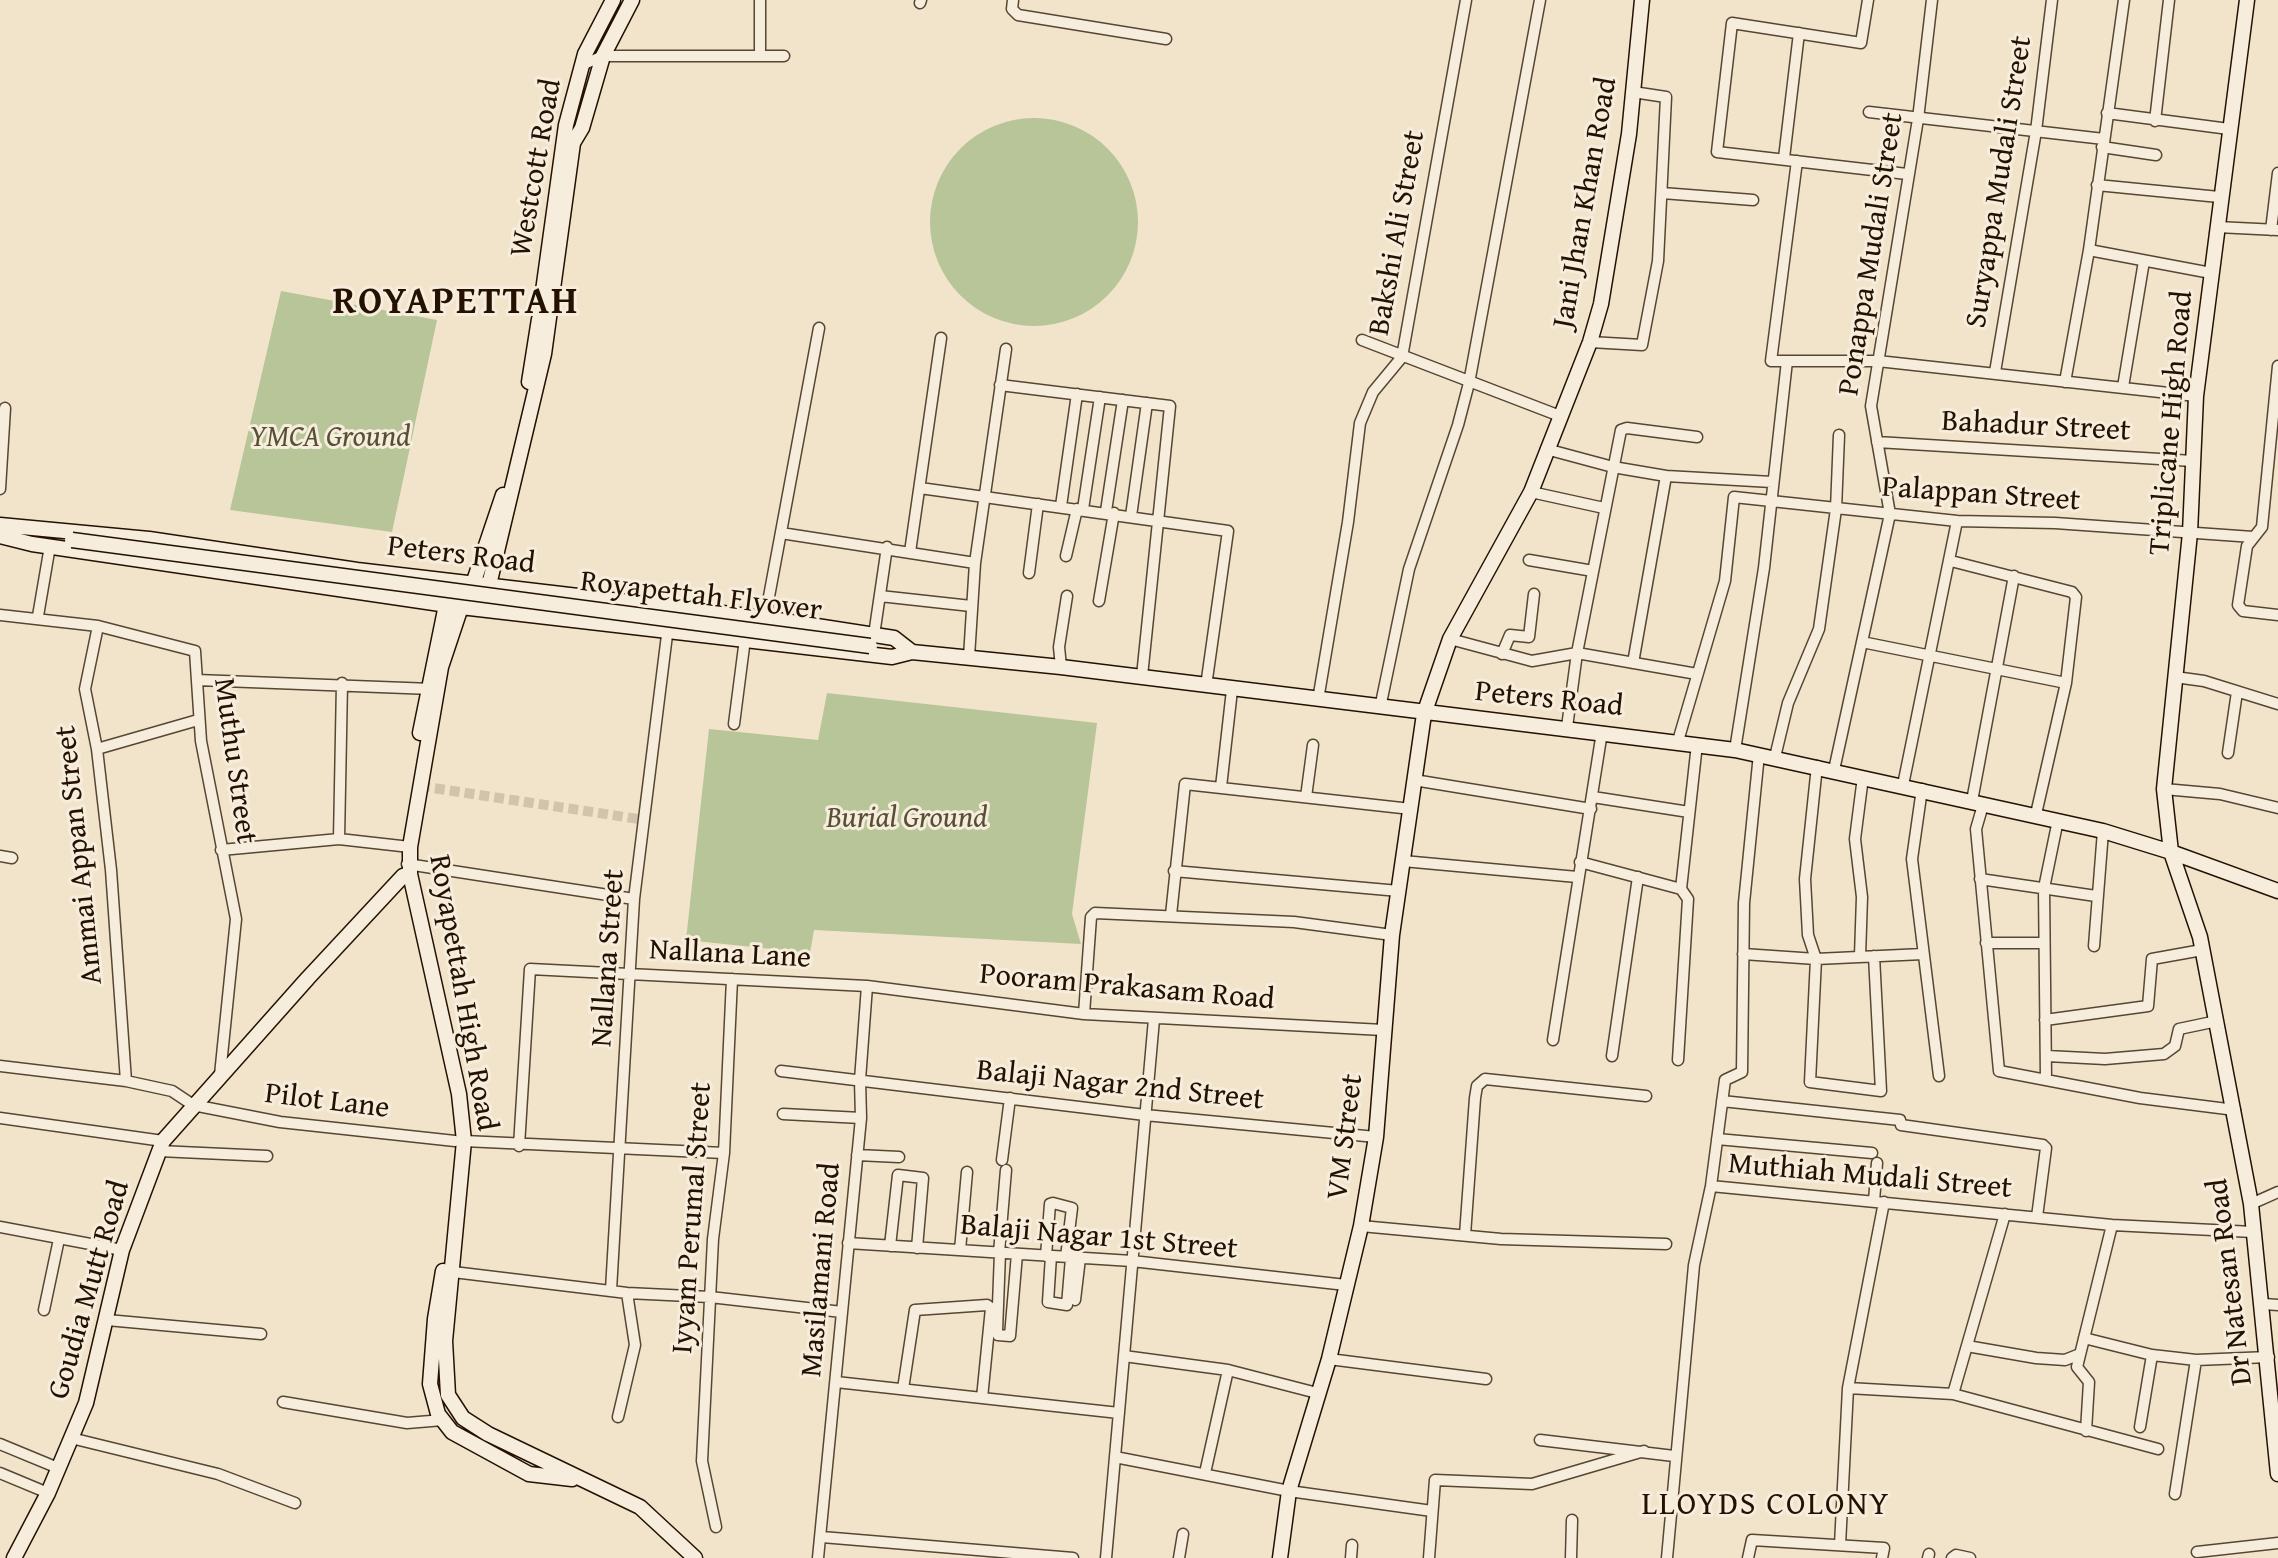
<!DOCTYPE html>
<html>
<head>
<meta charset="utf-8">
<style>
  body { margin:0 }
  canvas { display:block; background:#f1e4ca }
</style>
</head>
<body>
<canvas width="2278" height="1558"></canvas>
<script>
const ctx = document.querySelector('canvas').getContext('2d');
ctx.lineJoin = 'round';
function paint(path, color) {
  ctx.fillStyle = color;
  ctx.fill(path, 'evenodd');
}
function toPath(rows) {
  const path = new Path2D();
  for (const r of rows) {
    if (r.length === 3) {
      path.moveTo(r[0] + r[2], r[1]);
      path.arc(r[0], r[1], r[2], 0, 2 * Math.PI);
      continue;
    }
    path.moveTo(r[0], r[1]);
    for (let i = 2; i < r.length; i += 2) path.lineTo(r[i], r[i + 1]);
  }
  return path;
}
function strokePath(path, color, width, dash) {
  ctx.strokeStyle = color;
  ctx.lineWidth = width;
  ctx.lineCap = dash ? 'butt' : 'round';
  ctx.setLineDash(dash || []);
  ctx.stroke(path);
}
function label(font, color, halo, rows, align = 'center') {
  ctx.font = font + ' "Gentium Book Plus",serif';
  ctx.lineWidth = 6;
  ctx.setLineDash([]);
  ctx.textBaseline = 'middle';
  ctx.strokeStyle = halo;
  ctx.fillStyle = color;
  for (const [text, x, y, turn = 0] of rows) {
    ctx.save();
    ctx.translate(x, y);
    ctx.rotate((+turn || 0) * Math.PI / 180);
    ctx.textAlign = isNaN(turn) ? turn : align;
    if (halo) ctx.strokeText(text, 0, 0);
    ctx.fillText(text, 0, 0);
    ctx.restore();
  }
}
paint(toPath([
  [1034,222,104],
  [281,291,437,320,392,532,230,510],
  [827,693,1097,723,1072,914,1081,944,814,930,810,953,686,940,709,729,818,740]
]), '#b8c598');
strokePath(toPath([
  [420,786,645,820]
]), '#d2c4ac', 10, [10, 5]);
const street = toPath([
  [760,0,760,56],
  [1013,0,1012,9,1018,15,1166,39],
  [1868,0,1861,43,1732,23,1717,152,1907,174],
  [920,3,921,0],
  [582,65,603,56,784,56],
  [1869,112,2104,139],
  [2107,113,2229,129],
  [2155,121,2169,0],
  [2102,147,2156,155],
  [1784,158,1799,33],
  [1797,161,1771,361,1878,361,2196,396],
  [2097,185,2219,197],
  [1662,193,1753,200],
  [2217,227,2278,230],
  [2271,230,2278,173],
  [2089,250,2211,273],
  [1362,340,1560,416],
  [1590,342,1642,345,1658,261,1666,97,1633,92],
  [2278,366,2262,527,2247,546,2238,605,2243,611,2278,615],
  [1995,372,2036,131,2052,0],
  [2065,382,2089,250,2124,0],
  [1000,385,1170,406,1142,676],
  [2123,387,2144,261],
  [1877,442,2193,461],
  [1546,449,1613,467,1666,476,1772,482],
  [920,488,1228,531,1206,686],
  [0,489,5,408],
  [1531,492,1604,508],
  [1061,506,1077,394],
  [1083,509,1100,397],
  [1106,511,1123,400],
  [1131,516,1147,403],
  [781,533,975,563],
  [910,552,941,338],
  [1066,556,1077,509],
  [1529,560,1593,571],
  [1951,561,2072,592,2076,597,2066,683,2036,814],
  [1029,573,1038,504],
  [880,596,971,606],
  [1099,601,1114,513],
  [0,615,98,626,195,651,201,741,236,919,220,1075],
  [38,616,50,546],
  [765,618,819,328],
  [98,626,85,689,97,749,111,870,126,1081],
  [874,635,887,547],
  [1450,639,1532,661,1577,653,1697,674],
  [1862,642,2066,683],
  [1502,654,1510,635,1529,637,1534,594],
  [969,657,975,563,1006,349],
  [1633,663,1666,476],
  [1061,667,1059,647,1067,596],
  [2175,677,2204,681,2278,704],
  [197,680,432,689],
  [1318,700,1348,522,1360,423,1373,392,1402,357,1466,0],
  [1380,708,1409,569,1458,425,1469,383,1540,0],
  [734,724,745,639],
  [1567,727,1577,653,1621,430,1627,428,1697,437],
  [1678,741,1725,581,1734,497,1957,521,2055,523,2253,537],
  [97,749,198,720],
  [1735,750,1764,568,1787,361],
  [2228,753,2237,692],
  [1775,757,1788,703,1819,629,1836,509,1839,435],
  [1817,766,1805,879,1808,935,1816,959,1810,1082,1881,1091,1874,956],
  [1834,770,1890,514,1871,406,1918,119,1932,0],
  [1414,780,1591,809],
  [1903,785,1957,521],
  [1221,787,1232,690],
  [1922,789,1912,859,1939,1076],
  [2164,789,2220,794,2278,808],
  [1306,797,1313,745],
  [1593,797,1689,812],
  [1972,801,2014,576],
  [1983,805,1976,829,1999,1071,2140,1098,2235,1110],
  [339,839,342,683],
  [221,850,339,839,410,847],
  [0,856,12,858],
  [1403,861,1577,877],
  [1580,862,1681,889],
  [407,864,634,899],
  [1174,871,1399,891],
  [1980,879,2096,896],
  [1171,915,1185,784,1411,809],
  [1986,943,2043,943],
  [2094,946,2103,831],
  [1743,954,1816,959,1923,954],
  [1860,956,1862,897,1855,839,1863,777],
  [1084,1014,1091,917,1095,913,1294,922,1392,935],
  [2045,1020,2148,1006,2152,959,2202,950],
  [1553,1040,1602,732],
  [1612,1056,1638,877],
  [2047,1056,2105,1059,2164,1054,2175,1046,2179,1029,2217,1021],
  [1678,1060,1688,899,1681,889,1697,744],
  [0,1066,126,1081,172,1091,193,1105,280,1122,455,1141],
  [781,1071,1145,1115,1376,1137],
  [2046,1079,2044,888,2058,820],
  [1722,1101,1900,1120,1901,1125,2043,1145,2046,1148,2037,1217],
  [783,1114,861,1118],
  [0,1118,163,1141],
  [1717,1139,1872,1153],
  [464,1141,724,1153],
  [519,1146,530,969,867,986,1084,1014,1383,1030],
  [159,1151,267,1156],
  [857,1155,899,1157],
  [1002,1160,1010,1098],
  [1711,1186,2112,1225,2253,1232],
  [1874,1201,1877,1163],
  [2251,1204,2278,1192],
  [1361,1226,1501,1239,1666,1244],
  [0,1227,122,1250],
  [1465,1235,1475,1098,1477,1086,1485,1079,1646,1096],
  [848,1243,1132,1261,1346,1285],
  [890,1246,898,1175,923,1178,917,1248],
  [960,1250,967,1172],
  [999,1253,1006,1170],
  [1000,1253,997,1331,998,1335,1010,1336,1017,1254],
  [1046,1256,1050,1204,1053,1203,1072,1208,1066,1257],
  [1051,1256,1048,1302,1067,1305,1071,1258],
  [445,1271,627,1293,710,1297,842,1312],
  [611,1290,634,899,668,627],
  [1075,1300,1080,1258],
  [2264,1304,2278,1305],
  [44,1310,59,1239],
  [107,1320,261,1334],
  [2084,1338,2152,1355],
  [1967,1346,2036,1358,2065,1360,2080,1354],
  [1124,1356,1228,1370,1317,1393],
  [1329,1359,1486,1379],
  [836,1382,1119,1413],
  [1848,1388,1953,1394,2158,1449],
  [903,1389,915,1310,987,1305,991,1308,982,1398],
  [1953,1394,2005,1214],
  [283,1402,407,1423,443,1420],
  [618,1417,635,1345,627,1293],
  [2140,1427,2152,1355,2196,1360,2269,1357],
  [2086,1431,2089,1382,2077,1367,2112,1225],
  [71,1438,218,1474,295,1503],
  [1540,1440,1674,1456],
  [0,1444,58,1468],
  [1115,1457,1289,1491,1432,1511],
  [0,1473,48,1493],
  [1205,1473,1228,1370],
  [2175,1494,2196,1360],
  [716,1527,702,1461,713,1239,724,1153,732,979],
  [822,1537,1073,1558],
  [1840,1545,1848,1388,1884,1202],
  [2197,1552,2278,1543],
  [818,1558,861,1118,860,1080,867,986],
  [1106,1558,1154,1019],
  [1179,1558,1183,1534],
  [1351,1558,1352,1545],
  [1429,1558,1435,1480,1532,1484,1644,1451],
  [1571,1558,1572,1520],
  [1667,1558,1694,1265,1711,1186,1725,1080,1742,1072,1744,903,1759,754],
  [1748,1558,1752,1540,1884,1548,1882,1558],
  [1928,1558,1929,1554],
  [1952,1558,1956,1555,1970,1558]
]);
const secondary = toPath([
  [632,0,603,56,582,128,573,143,544,354,489,585,461,607,441,667,410,847,410,874,459,1094,464,1141,445,1341,448,1395,463,1418,488,1434,640,1507,695,1558],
  [2247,0,2196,396,2190,533,2164,789,2171,852,2200,937,2251,1204,2278,1474],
  [543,291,566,125,585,54,613,0],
  [529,382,539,319],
  [0,525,149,539,357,570,765,618,894,638,912,652],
  [0,536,32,544,461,607,892,657,912,652,1061,667,1735,750,2103,831,2171,852,2278,891],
  [420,733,446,605,473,584,503,495],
  [443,1271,435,1319,430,1384,438,1414,452,1432,529,1474,572,1479],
  [14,1558,48,1493,86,1403,122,1250,163,1141,308,978,403,876,410,874],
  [1280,1558,1289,1491,1329,1359,1361,1226,1376,1137,1392,935,1424,714,1450,639,1531,492,1590,342,1601,304,1629,134,1642,0]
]);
strokePath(street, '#574632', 13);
strokePath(secondary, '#241100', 17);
strokePath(street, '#f6eddd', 10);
strokePath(secondary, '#f6eddd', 14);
const secondaryBridge = toPath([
  [72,540,870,646]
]);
strokePath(secondaryBridge, '#241100', 17, []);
strokePath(secondaryBridge, '#f6eddd', 14);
label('30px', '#241100', '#f6eddd', [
  ["Westcott Road",537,168,-80],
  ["Suryappa Mudali Street",2000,182,-81],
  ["Jani Jhan Khan Road",1586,203,-80],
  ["Bakshi Ali Street",1398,233,-80],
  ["Ponappa Mudali Street",1872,254,-81],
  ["Triplicane High Road",2172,423,-85],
  ["Bahadur Street",2036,427,3],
  ["Palappan Street",1981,495,4],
  ["Peters Road",461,556,7],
  ["Royapettah Flyover",701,597,7],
  ["Peters Road",1549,700,6],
  ["Muthu Street",234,761,82],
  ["Ammai Appan Street",80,855,-96],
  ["Nallana Lane",730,955,3],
  ["Nallana Street",609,958,-86],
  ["Pooram Prakasam Road",1127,988,5],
  ["Royapettah High Road",462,993,80],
  ["Balaji Nagar 2nd Street",1120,1086,6],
  ["Pilot Lane",327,1102,7],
  ["VM Street",1346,1137,-83],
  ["Muthiah Mudali Street",1870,1177,5],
  ["Iyyam Perumal Street",693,1218,-86],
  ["Balaji Nagar 1st Street",1099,1238,5],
  ["Masilamani Road",822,1270,-85],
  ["Dr Natesan Road",2231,1282,-97],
  ["Goudia Mutt Road",90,1290,-74]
]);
label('italic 30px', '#585035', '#f6eddd', [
  ["YMCA Ground",330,438],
  ["Burial Ground",907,819]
]);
ctx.letterSpacing = '2px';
label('32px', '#241100', '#f6eddd', [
  ["LLOYDS COLONY",1766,1506]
]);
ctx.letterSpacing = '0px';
ctx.letterSpacing = '2px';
label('bold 38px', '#241100', '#f6eddd', [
  ["ROYAPETTAH",456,303]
]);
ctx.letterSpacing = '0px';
</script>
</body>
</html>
